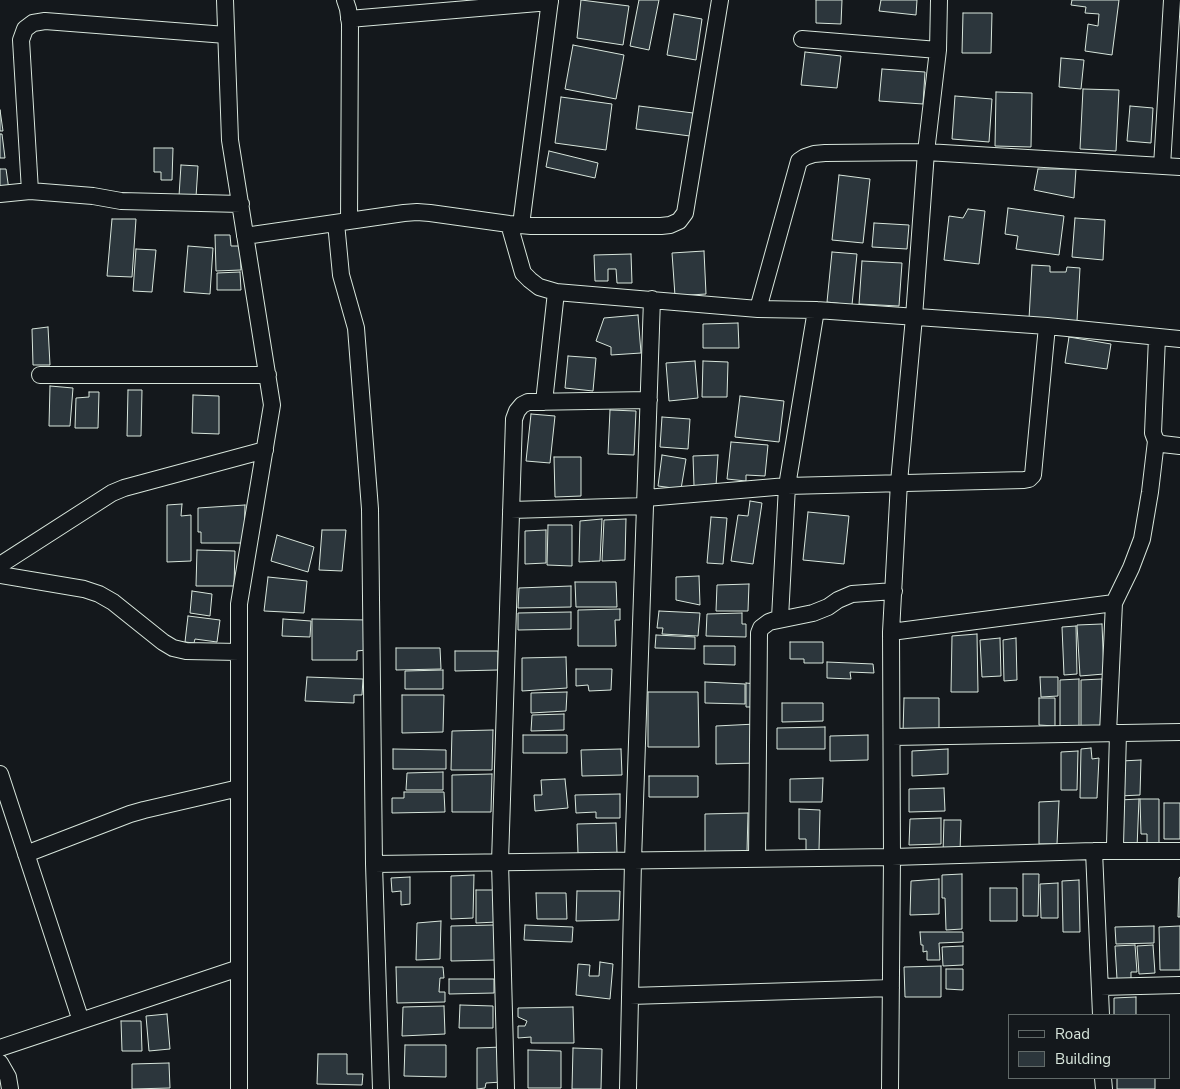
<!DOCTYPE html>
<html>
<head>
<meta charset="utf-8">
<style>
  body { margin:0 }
  #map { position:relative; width:1180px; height:1089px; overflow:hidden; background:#14181c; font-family:"Nunito Sans",sans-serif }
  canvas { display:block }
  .legend { position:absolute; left:1008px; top:1014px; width:162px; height:65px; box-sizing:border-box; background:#14181c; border:1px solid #626a69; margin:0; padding:6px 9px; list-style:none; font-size:15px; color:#d8e6dc }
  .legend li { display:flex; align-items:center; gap:10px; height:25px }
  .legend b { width:25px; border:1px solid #626a69 }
</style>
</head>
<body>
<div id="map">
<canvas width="1180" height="1089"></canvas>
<ul class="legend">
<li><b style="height:6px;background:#14181c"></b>Road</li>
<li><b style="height:14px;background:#2c363c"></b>Building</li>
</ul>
</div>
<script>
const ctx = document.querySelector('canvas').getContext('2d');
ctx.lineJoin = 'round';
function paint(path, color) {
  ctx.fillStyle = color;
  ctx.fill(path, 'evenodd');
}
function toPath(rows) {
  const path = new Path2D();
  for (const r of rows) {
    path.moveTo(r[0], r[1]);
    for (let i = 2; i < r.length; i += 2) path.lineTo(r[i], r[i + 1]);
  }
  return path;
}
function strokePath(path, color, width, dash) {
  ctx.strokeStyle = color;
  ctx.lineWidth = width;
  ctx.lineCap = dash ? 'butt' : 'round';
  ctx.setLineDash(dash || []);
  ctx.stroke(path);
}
const building = toPath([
  [581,0,629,6,623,45,577,38,581,0],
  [639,0,659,0,649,50,630,46,639,0],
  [816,0,842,0,841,24,816,23,816,0],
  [881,0,917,0,916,15,879,11,881,0],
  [1072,0,1119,0,1112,55,1085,51,1088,24,1098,26,1099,14,1085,13,1086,7,1071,5,1072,0],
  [963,13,992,13,991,53,962,53,963,13],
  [674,14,702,19,696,60,667,55,674,14],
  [573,45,624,55,616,99,565,89,573,45],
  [805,52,841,56,837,88,801,85,805,52],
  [1061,58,1084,60,1081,89,1059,87,1061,58],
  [882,69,925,72,923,104,879,101,882,69],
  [1083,89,1119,90,1116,151,1080,149,1083,89],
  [996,92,1032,93,1031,147,995,146,996,92],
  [955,96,992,99,989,142,952,139,955,96],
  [561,97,612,104,606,150,555,143,561,97],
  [639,106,693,113,690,136,636,129,639,106],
  [1130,106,1153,108,1151,143,1127,141,1130,106],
  [0,110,3,131,0,131,0,110],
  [0,134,2,134,5,158,0,158,0,134],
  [154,148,173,148,172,180,161,180,161,172,154,172,154,148],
  [549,151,598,163,595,178,546,167,549,151],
  [181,165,198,166,196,197,179,196,181,165],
  [0,169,6,169,9,190,0,191,0,169],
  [1038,169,1076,169,1074,198,1034,190,1038,169],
  [839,175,870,179,863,243,832,240,839,175],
  [1008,208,1064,216,1059,255,1016,249,1018,236,1005,234,1008,208],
  [968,209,985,211,979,264,944,260,949,216,963,218,968,209],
  [1075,218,1105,220,1103,260,1072,257,1075,218],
  [112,219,136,219,132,277,107,276,112,219],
  [874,223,909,225,907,249,872,247,874,223],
  [215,235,230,235,231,246,240,246,241,270,216,271,215,235],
  [188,246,213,248,210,294,184,292,188,246],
  [136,249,156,250,152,292,133,291,136,249],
  [704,251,706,294,675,296,672,253,704,251],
  [832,252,857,254,852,305,827,302,832,252],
  [631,254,632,283,617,283,616,269,608,269,608,281,595,281,594,255,631,254],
  [862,261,902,263,899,306,859,304,862,261],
  [1032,265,1050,266,1050,272,1066,272,1067,267,1080,268,1077,321,1029,319,1032,265],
  [240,272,241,290,217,290,217,273,240,272],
  [638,315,641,353,611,355,611,347,596,341,604,318,638,315],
  [738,323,739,348,703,348,703,324,738,323],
  [48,327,50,365,33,365,32,329,48,327],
  [1069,337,1111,344,1107,369,1065,363,1069,337],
  [568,356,596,358,593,391,565,388,568,356],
  [695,361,698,398,669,401,666,363,695,361],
  [703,361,728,362,727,397,702,397,703,361],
  [50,386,73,388,70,426,49,426,50,386],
  [128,390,142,390,141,436,127,436,128,390],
  [89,392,99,392,98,428,75,428,76,398,89,397,89,392],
  [193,395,219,396,219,434,192,433,193,395],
  [740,396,784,401,779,442,735,437,740,396],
  [610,410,636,411,634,455,608,454,610,410],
  [531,414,555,416,550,463,526,461,531,414],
  [662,417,690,419,688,449,660,447,662,417],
  [731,442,768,445,765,476,746,475,746,481,727,479,731,442],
  [662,455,686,459,681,489,658,486,662,455],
  [718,455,716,486,694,486,693,456,718,455],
  [554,457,581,457,581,496,555,497,554,457],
  [750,501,762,503,753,564,731,561,738,515,748,516,750,501],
  [182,504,181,516,191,515,191,561,167,562,167,505,182,504],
  [245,505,244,543,201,543,201,532,198,532,198,508,245,505],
  [808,512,849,516,844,564,803,560,808,512],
  [711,517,727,518,723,564,707,563,711,517],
  [602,519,600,561,579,562,580,521,602,519],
  [626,519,625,560,602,561,604,520,626,519],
  [548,525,572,525,572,566,547,565,548,525],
  [322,530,346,530,342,571,319,570,322,530],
  [546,530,546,563,525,564,525,531,546,530],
  [277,535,314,547,308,572,271,561,277,535],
  [197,550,235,551,234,586,196,586,197,550],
  [699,576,700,605,676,600,676,577,699,576],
  [268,577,307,581,304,613,264,611,268,577],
  [575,582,616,582,617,607,576,607,575,582],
  [749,584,748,611,716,611,717,585,749,584],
  [571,586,571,607,518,608,519,588,571,586],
  [192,591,212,594,210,616,190,613,192,591],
  [620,609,620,620,615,620,616,646,578,646,578,610,620,609],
  [659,611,700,613,698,636,662,634,663,628,657,628,659,611],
  [571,612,571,629,518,630,518,613,571,612],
  [742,613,742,624,746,624,746,637,706,636,707,614,742,613],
  [188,616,220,620,217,642,195,639,194,643,185,642,188,616],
  [283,619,311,621,310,637,282,636,283,619],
  [312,619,368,620,366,650,357,651,357,660,312,660,312,619],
  [1102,624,1104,674,1080,676,1077,625,1102,624],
  [1076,626,1077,674,1064,675,1062,627,1076,626],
  [977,634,978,692,951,692,952,636,977,634],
  [656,635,695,637,695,649,655,648,656,635],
  [1000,638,1001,676,982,677,980,640,1000,638],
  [1016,638,1017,680,1004,681,1003,640,1016,638],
  [790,642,823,642,823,663,804,663,804,659,790,659,790,642],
  [704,646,735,646,735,665,704,664,704,646],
  [396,648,440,648,441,669,396,670,396,648],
  [455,651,498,651,498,670,455,671,455,651],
  [566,657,567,688,522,691,522,658,566,657],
  [827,662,873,664,874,673,850,672,851,679,827,678,827,662],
  [576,669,612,669,611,690,589,691,588,685,576,686,576,669],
  [443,670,443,689,405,689,405,671,443,670],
  [307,677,363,679,362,695,354,695,354,703,305,701,307,677],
  [1040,677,1058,677,1058,696,1041,697,1040,677],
  [1079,679,1079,729,1060,730,1060,680,1079,679],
  [1102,679,1103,730,1081,732,1081,680,1102,679],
  [705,682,745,684,745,704,705,703,705,682],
  [746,683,756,684,755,707,746,707,746,683],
  [567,692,566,711,531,713,531,693,567,692],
  [648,692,698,692,699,747,648,747,648,692],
  [402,695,444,695,443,732,402,733,402,695],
  [904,698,939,698,939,731,903,733,904,698],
  [1039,698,1055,698,1055,726,1039,725,1039,698],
  [782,703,823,703,823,721,782,722,782,703],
  [564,714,564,730,531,731,532,715,564,714],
  [756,724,756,763,716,764,716,726,756,724],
  [825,727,825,749,777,749,777,728,825,727],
  [493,730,492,770,451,770,452,731,493,730],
  [523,735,567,735,567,753,523,753,523,735],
  [868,735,868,760,830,761,830,736,868,735],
  [1091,748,1092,759,1099,758,1097,798,1080,798,1081,749,1091,748],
  [393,749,446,750,446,769,393,769,393,749],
  [621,749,622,775,582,776,581,750,621,749],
  [948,749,948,774,912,776,912,751,948,749],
  [1078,751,1077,790,1061,790,1061,752,1078,751],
  [1141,760,1140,795,1119,796,1121,761,1141,760],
  [443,772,443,790,406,790,407,773,443,772],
  [492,774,491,812,452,812,452,775,492,774],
  [649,776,698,776,698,797,649,797,649,776],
  [823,778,822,802,790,802,790,779,823,778],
  [565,779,568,808,535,811,534,795,542,795,541,780,565,779],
  [944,788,945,811,909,812,909,789,944,788],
  [404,792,444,792,445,812,392,813,392,798,404,798,404,792],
  [620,794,620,818,596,818,596,812,576,813,575,795,620,794],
  [1139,799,1137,848,1118,848,1119,800,1139,799],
  [1140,799,1159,799,1159,846,1147,846,1147,834,1141,834,1140,799],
  [1059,801,1057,844,1039,844,1039,802,1059,801],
  [1164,803,1180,803,1180,839,1164,839,1164,803],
  [799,809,820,810,819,850,806,850,806,839,799,839,799,809],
  [748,813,747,852,705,853,705,814,748,813],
  [941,818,941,844,909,845,910,819,941,818],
  [944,820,961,820,960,852,943,853,944,820],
  [616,823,617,853,578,853,577,824,616,823],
  [962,874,962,929,946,930,945,898,942,898,942,875,962,874],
  [1023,874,1039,874,1038,916,1023,916,1023,874],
  [474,875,473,918,451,919,451,876,474,875],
  [410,877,410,904,401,905,401,891,392,892,391,878,410,877],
  [1180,877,1180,917,1178,917,1179,878,1180,877],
  [939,879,939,914,910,915,911,881,939,879],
  [1079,880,1080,932,1063,932,1062,881,1079,880],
  [1058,883,1058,918,1041,918,1040,884,1058,883],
  [990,888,1017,888,1017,921,990,921,990,888],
  [476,890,496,890,497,922,476,923,476,890],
  [577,891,620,891,619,920,576,921,577,891],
  [536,893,566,893,567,919,537,919,536,893],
  [441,921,440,959,416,960,417,923,441,921],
  [494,925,496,960,451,961,451,926,494,925],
  [525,925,573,927,572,942,524,940,525,925],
  [1154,926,1154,943,1116,944,1115,927,1154,926],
  [1180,926,1180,970,1160,970,1159,927,1180,926],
  [920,932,963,932,963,942,939,943,940,960,927,960,927,951,923,952,923,945,921,945,920,932],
  [1135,945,1137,972,1131,972,1131,979,1117,979,1115,946,1135,945],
  [1153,945,1155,973,1139,974,1137,946,1153,945],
  [963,946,963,965,943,966,942,947,963,946],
  [600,962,613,964,610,999,576,995,578,964,590,965,589,976,599,976,600,962],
  [941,966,941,997,905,997,904,967,941,966],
  [396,967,443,967,444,978,440,978,439,992,445,992,445,1002,397,1003,396,967],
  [946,969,963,969,963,990,946,989,946,969],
  [449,979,494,979,494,993,449,994,449,979],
  [1136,997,1136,1015,1114,1015,1114,998,1136,997],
  [460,1005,493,1006,493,1028,459,1028,460,1005],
  [444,1006,445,1034,402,1036,403,1007,444,1006],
  [573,1007,574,1043,531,1043,531,1037,518,1038,518,1026,525,1026,527,1021,518,1017,518,1008,573,1007],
  [167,1014,170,1049,149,1051,146,1016,167,1014],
  [121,1021,141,1021,142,1051,122,1051,121,1021],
  [405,1045,446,1045,446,1077,404,1076,405,1045],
  [502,1047,502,1082,486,1083,485,1088,477,1089,477,1048,502,1047],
  [573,1048,602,1049,601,1089,572,1089,573,1048],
  [528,1050,561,1051,561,1088,528,1088,528,1050],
  [318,1054,347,1054,347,1074,363,1074,362,1085,317,1084,318,1054],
  [169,1063,170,1088,132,1089,132,1064,169,1063],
  [1117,1078,1155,1078,1155,1089,1117,1089,1117,1078]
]);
paint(building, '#2c363c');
strokePath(building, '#d8e6dc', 1);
const street = toPath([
  [225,0,230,140,272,405,239,604,239,1089],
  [345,0,348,9,350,24,349,221],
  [349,19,550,2],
  [802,39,938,50],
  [1162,166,1172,0],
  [30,191,21,40,25,29,33,23,45,21,226,35],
  [0,194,30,191,93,196,121,201,241,204],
  [336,223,341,275,356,328,370,509,374,864,381,1089],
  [509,224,523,273,530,280,539,287,556,292,758,309,816,310,1047,326,1180,339],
  [521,225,550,0],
  [245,236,404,213,417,212,430,213,509,224,531,226,661,226,670,225,679,221,685,213,720,0],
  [758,309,799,161,805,157,814,154,825,153,926,152,1180,167],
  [1157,337,1153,433,1156,441,1162,444,1180,446],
  [40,375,268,375],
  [544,402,556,292],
  [646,498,787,486,1024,480,1029,479,1033,475,1047,326],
  [511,510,645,506],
  [0,565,112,493,124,488,265,450],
  [0,575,84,589,99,594,113,602,163,642,173,648,186,651,239,652],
  [1114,603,1131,568,1142,539,1150,492,1156,441],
  [769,622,780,618,787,486,816,310],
  [891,632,1114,603,1108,733],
  [892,737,1180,732],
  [0,774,81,1021],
  [1094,851,1101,1015],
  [1114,851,1115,845,1118,733],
  [26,854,130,814,144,810,239,788],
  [757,859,759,633,761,628,769,622,813,613,828,607,838,600,852,594,894,591],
  [374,864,892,857,1094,851,1180,851],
  [1100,987,1180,985],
  [630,996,891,988],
  [0,1048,239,968],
  [0,1063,8,1077,10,1089],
  [1103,1078,1104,1089],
  [506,1089,500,862,514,419,517,411,522,405,528,402,649,400],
  [628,1089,633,861,652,299],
  [890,1089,892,857,891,632,899,482,914,317,926,152,938,50,939,0]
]);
strokePath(street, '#d8e6dc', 18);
strokePath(street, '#14181c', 16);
</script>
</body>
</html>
